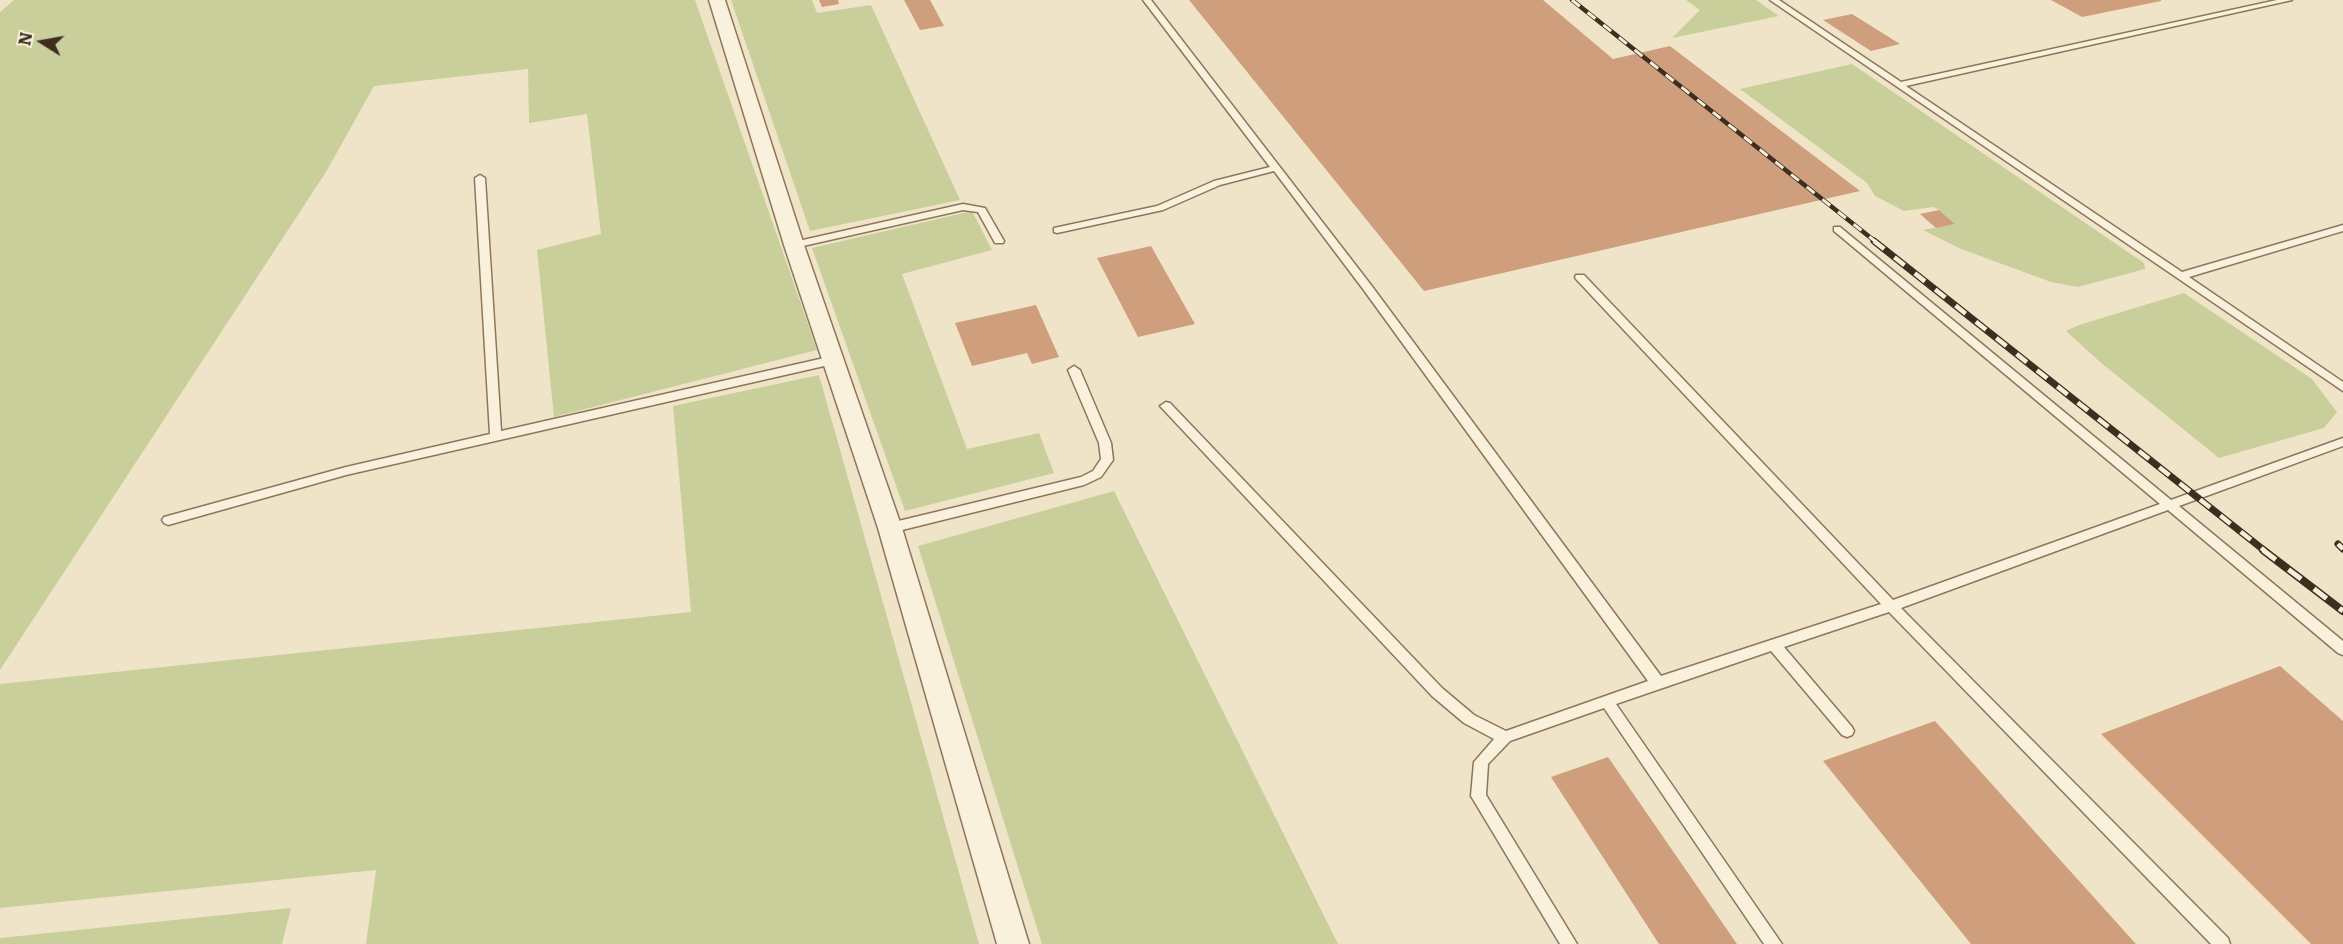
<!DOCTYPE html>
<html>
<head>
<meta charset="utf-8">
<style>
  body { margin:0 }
  #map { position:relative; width:2343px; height:944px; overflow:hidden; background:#f0e4c8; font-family:Literata,serif }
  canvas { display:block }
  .north { position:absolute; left:12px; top:12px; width:60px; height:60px; -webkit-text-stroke:4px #f7eed8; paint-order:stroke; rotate:281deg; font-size:16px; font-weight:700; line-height:24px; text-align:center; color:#3d2e20 }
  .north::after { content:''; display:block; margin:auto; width:21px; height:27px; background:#3d2e20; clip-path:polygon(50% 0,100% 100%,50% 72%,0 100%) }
</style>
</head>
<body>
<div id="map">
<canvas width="2343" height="944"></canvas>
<div class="north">N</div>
</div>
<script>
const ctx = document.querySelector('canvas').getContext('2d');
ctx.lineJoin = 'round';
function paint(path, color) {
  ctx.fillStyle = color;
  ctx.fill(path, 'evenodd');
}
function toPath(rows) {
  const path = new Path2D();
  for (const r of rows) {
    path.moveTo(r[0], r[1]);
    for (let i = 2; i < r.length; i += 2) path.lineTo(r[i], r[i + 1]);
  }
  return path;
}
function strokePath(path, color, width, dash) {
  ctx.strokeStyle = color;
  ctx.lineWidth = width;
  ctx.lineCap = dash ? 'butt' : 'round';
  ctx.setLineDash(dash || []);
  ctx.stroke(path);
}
paint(toPath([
  [14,0,695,0,817,350,554,417,537,250,601,234,587,114,529,123,528,69,374,86,326,172,0,670,0,12],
  [731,0,812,0,817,13,871,5,960,200,810,231],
  [1686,0,1756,0,1779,16,1672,38,1700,10],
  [1852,64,2144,263,2145,269,2078,287,2051,282,1961,249,1923,230,1955,224,1939,210,1934,207,1904,211,1875,196,1867,183,1740,89],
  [972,211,992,250,902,274,967,449,1039,433,1054,473,905,511,812,248],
  [2184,293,2312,379,2337,412,2324,428,2219,458,2100,362,2066,331,2079,325],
  [819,375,979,944,366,944,376,870,0,908,0,684,691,612,673,406],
  [1114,491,1338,944,1042,944,918,546],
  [291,908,282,944,0,944,0,938]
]), '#c9cf9b');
paint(toPath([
  [819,0,838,0,839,4,822,7],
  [904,0,930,0,944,26,920,30],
  [1189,0,1543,0,1613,59,1670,46,1860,191,1424,291],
  [2051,0,2161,0,2161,1,2082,17],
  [1852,14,1900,44,1871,51,1823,20],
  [1939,210,1955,224,1936,228,1920,214],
  [1151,246,1195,324,1138,337,1097,258],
  [1036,305,1059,357,1032,364,1027,353,972,366,955,323],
  [2280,666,2343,721,2343,944,2311,944,2101,734],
  [1935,721,2136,944,1971,944,1823,761],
  [1608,757,1737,944,1659,944,1551,777]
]), '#cf9f7d');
const service = toPath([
  [1143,0,1151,0,1371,285,1661,676,1881,604,1576,279,1575,277,1576,275,1584,275,1893,600,2160,504,1834,231,1834,227,1840,227,2171,500,2343,438,2343,446,2179,506,2343,641,2343,655,2338,653,2168,510,1901,608,2228,938,2230,944,2211,944,1889,612,1784,647,1852,727,1854,731,1852,735,1847,737,1842,735,1771,651,1616,704,1782,944,1764,944,1604,708,1510,741,1488,764,1486,795,1577,944,1560,944,1471,796,1474,762,1494,739,1464,723,1432,696,1160,406,1166,402,1170,403,1442,688,1474,715,1506,731,1648,681,1363,289,1274,171,1220,185,1163,210,1057,233,1054,232,1054,228,1157,206,1214,181,1270,167,1143,0],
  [1770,0,1779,0,1901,82,2277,0,2292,0,1906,86,2182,272,2343,225,2343,231,2189,277,2343,382,2343,391,1770,0],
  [480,175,485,178,501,431,833,356,839,360,833,364,346,475,168,525,164,523,162,520,164,517,346,467,490,434,475,178,480,175],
  [963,204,985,208,1004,241,1003,243,995,243,978,212,963,210,794,248,789,245,794,242,963,204],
  [1074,366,1080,370,1111,443,1113,460,1101,477,1084,485,890,533,886,531,884,528,886,525,890,523,1081,477,1093,471,1101,459,1099,443,1068,370,1074,366]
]);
const minor = toPath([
  [709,0,725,0,804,245,902,528,1029,944,997,944,878,528,784,245,709,0]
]);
strokePath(service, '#8d765c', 3);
strokePath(minor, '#8d765c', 3);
paint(service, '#faf1dc');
paint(minor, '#faf1dc');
const railFar2 = toPath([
  [1572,0,1876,242]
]);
const railFar1 = toPath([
  [1874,241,2265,551],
  [2338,544,2343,549]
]);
const rail = toPath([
  [2263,550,2343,611]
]);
strokePath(railFar2, '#3d2e20', 4.5);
strokePath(railFar1, '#3d2e20', 7);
strokePath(rail, '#3d2e20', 8);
strokePath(railFar2, '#f7eed8', 3, [10]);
strokePath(railFar1, '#f7eed8', 4.5, [13]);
strokePath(rail, '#f7eed8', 5, [16]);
</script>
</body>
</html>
